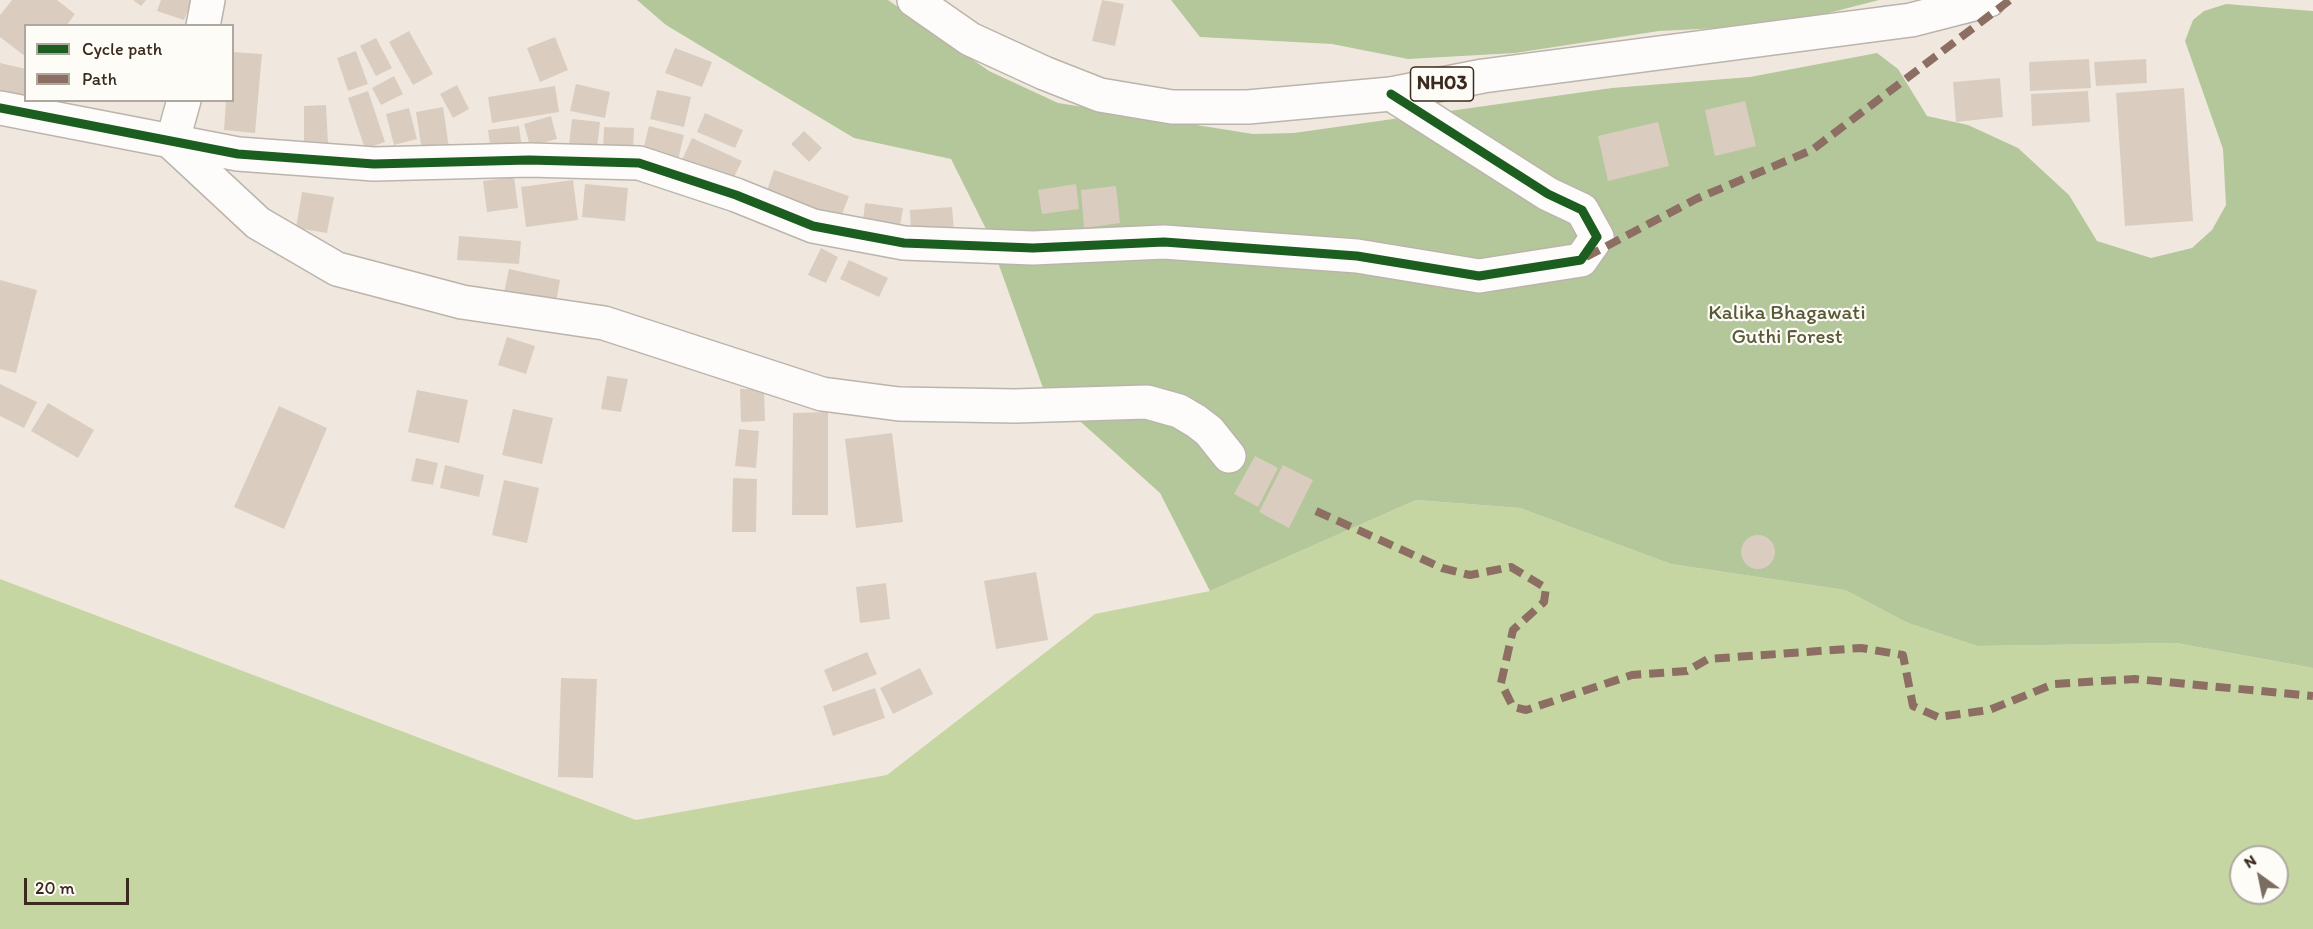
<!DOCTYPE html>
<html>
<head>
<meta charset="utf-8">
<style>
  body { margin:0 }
  #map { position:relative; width:2313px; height:929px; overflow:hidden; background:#f0e8de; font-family:Itim,sans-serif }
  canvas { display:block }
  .legend { position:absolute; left:24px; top:24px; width:210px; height:78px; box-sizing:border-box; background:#fdfcf7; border:2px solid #afa8a0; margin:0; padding:8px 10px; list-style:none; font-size:18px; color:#3b2a1e }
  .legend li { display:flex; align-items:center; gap:12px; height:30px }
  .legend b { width:30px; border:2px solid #afa8a0 }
  .north { position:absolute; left:2229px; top:845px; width:60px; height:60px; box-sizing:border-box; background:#fdfcf7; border:2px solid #afa8a0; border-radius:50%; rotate:327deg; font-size:16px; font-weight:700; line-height:24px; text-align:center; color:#3b2a1e }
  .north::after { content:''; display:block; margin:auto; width:21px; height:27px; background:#7a6c61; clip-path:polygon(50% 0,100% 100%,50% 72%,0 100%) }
  .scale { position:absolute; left:24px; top:878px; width:105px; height:27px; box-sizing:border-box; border:3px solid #3b2a1e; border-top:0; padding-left:8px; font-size:18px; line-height:21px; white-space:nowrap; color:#3b2a1e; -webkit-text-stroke:4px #fdfcf7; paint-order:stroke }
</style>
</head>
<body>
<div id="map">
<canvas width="2313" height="929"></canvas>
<ul class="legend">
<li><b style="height:8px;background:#1b5e20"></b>Cycle path</li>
<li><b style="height:8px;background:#8d6e63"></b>Path</li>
</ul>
<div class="north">N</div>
<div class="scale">20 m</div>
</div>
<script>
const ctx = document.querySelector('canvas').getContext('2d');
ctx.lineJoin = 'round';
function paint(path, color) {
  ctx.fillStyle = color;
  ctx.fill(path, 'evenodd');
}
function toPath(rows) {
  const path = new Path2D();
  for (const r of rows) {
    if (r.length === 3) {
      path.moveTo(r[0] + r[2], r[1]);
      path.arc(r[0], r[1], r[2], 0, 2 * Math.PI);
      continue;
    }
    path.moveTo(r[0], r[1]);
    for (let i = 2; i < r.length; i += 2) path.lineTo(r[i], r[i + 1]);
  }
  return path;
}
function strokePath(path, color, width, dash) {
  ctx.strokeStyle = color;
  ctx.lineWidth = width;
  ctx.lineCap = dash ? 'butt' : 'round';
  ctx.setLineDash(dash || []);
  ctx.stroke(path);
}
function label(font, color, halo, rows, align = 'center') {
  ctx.font = font + ' Itim,sans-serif';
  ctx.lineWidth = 4.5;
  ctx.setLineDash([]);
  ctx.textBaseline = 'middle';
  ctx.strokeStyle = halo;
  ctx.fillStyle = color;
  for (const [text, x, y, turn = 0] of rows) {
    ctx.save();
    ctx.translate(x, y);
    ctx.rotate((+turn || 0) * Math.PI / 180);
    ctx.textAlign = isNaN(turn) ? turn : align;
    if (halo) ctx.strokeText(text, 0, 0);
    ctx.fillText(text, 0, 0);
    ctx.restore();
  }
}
paint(toPath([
  [1416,500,1520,508,1671,564,1845,590,1908,623,1977,646,2176,643,2313,668,2313,929,0,929,0,579,636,820,887,775,1095,614,1210,591],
  [2241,857,2277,857,2277,893,2241,893]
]), '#c5d6a3');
paint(toPath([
  [637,0,888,0,989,71,1058,103,1253,134,1294,133,1612,88,1750,77,1877,53,1898,69,1927,116,1968,125,2018,148,2069,195,2097,241,2151,258,2192,248,2212,230,2226,205,2223,149,2185,41,2193,20,2204,11,2226,4,2313,11,2313,668,2176,643,1977,646,1908,623,1845,590,1671,564,1520,508,1416,500,1210,591,1160,493,1043,388,986,229,951,159,854,138,666,25],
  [1171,0,1879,0,1782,25,1659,31,1515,53,1408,59,1332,44,1200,37]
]), '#b3c79b');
paint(toPath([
  [12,0,57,0,75,14,66,26,26,26,26,57,0,37,0,15],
  [133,0,146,0,141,6],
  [161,0,192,0,184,20,157,11],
  [1102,0,1124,4,1115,46,1092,41],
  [409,31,433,74,413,85,389,42],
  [555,37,568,70,540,82,527,48],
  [376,38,392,68,376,76,360,46],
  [675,48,712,62,702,87,665,73],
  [356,51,368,84,348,91,337,58],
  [232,52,262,54,255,133,224,130,226,100,232,100],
  [2089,59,2091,88,2030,91,2029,62],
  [2146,59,2147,83,2096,86,2094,62],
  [0,63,26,69,26,101,0,97],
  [394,76,403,94,381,105,372,88],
  [2000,78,2003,117,1956,122,1953,82],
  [576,84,610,92,605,118,570,111],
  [457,85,469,109,453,118,440,94],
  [555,86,559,112,492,123,488,97],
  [2184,88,2193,221,2125,226,2116,93],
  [657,90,691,97,684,127,650,119],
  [368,91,385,142,365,149,348,98],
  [2088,91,2090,122,2032,126,2031,94],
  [1745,101,1756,146,1715,156,1705,110],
  [326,105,328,144,304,145,304,106],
  [443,107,449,148,422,151,416,112],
  [409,108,417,139,394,145,386,114],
  [705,113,743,130,735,148,697,132],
  [551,116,557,139,530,146,524,124],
  [572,119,600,122,597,148,569,145],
  [1658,122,1669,166,1608,181,1598,136],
  [519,126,522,149,491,153,488,130],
  [649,126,684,135,678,160,643,150],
  [604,127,634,128,633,150,603,150],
  [804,131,822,148,809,162,791,144],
  [692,138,742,161,731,183,682,160],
  [774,170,849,196,839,222,765,196],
  [514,177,518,208,487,212,483,181],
  [573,180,578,220,526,227,521,187],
  [585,184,628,188,625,221,582,217],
  [1076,184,1079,209,1042,214,1038,190],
  [1116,186,1120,223,1084,228,1081,190],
  [302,192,334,197,327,233,296,228],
  [865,203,903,208,899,233,862,229],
  [952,207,954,231,911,234,910,210],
  [459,236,521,241,519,264,457,260],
  [821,248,838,257,826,283,808,275],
  [849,260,888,278,879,297,840,279],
  [509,269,560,280,554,313,502,302],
  [0,280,37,290,16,373,0,369],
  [507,337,535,346,526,374,498,365],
  [607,376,628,379,621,412,601,409],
  [0,384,37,402,24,428,0,416],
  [740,389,764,389,765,421,741,422],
  [417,390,468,400,459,443,408,432],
  [48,403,94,430,78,458,31,431],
  [279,406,327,428,284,529,234,507],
  [513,409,553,418,542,464,502,455],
  [828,412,828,515,792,515,793,413],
  [739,429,759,431,756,468,735,466],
  [892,433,903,522,856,528,845,439],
  [1255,456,1278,468,1258,507,1234,494],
  [416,458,438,463,433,485,411,481],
  [445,465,484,475,479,497,440,488],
  [1283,465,1313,480,1289,528,1259,512],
  [733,478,757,479,756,532,732,532],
  [504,480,539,488,527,543,492,535],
  [1758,552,17],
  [1036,572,1048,640,996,649,984,581],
  [886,583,890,619,860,623,856,587],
  [867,652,877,674,833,692,824,670],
  [920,668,933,694,893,714,880,688],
  [561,678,597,679,593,778,558,777],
  [875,688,885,718,833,736,823,706]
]), '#dacdc0');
const street = toPath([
  [203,26,208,0],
  [184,100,172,143,258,223,337,269,462,302,604,323,822,394,899,404,1015,406,1147,402,1179,411,1196,421,1209,431,1229,456],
  [0,108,238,154,374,164,529,160,639,163,736,195,813,226,904,243,1033,248,1164,242,1357,256,1479,276,1581,260,1597,237,1582,210,1548,194,1391,94]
]);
const primary = toPath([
  [914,0,970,39,1044,73,1100,95,1172,107,1248,107,1391,94,1483,76,1911,20,1989,0]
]);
strokePath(street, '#bbb4ac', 36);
strokePath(primary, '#bbb4ac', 36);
strokePath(street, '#fdfcfa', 33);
strokePath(primary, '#fdfcfa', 33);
strokePath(toPath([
  [1586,257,1696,199,1812,150,2010,0],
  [1316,511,1442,568,1470,575,1511,567,1546,588,1544,602,1513,630,1501,683,1513,707,1526,710,1632,675,1687,671,1708,659,1861,648,1903,655,1913,706,1938,717,1989,710,2054,684,2135,679,2313,696]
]), '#8d6e63', 8, [15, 8]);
strokePath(toPath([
  [0,108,238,154,374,164,529,160,639,163,736,195,813,226,904,243,1033,248,1164,242,1357,256,1479,276,1581,260,1597,237,1582,210,1548,194,1391,94]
]), '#1b5e20', 9);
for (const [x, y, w] of [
  [1442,84,63]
]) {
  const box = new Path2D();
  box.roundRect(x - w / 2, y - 17, w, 34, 4.5);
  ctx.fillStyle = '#fdfcf7';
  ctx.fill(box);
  strokePath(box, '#3b2a1e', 1.5);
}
label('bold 20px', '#3b2a1e', null, [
  ["NH03",1442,84]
]);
label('21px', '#5a5937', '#fdfcf7', [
  ["Kalika Bhagawati",1787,314],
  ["Guthi Forest",1787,338]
]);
</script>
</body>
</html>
